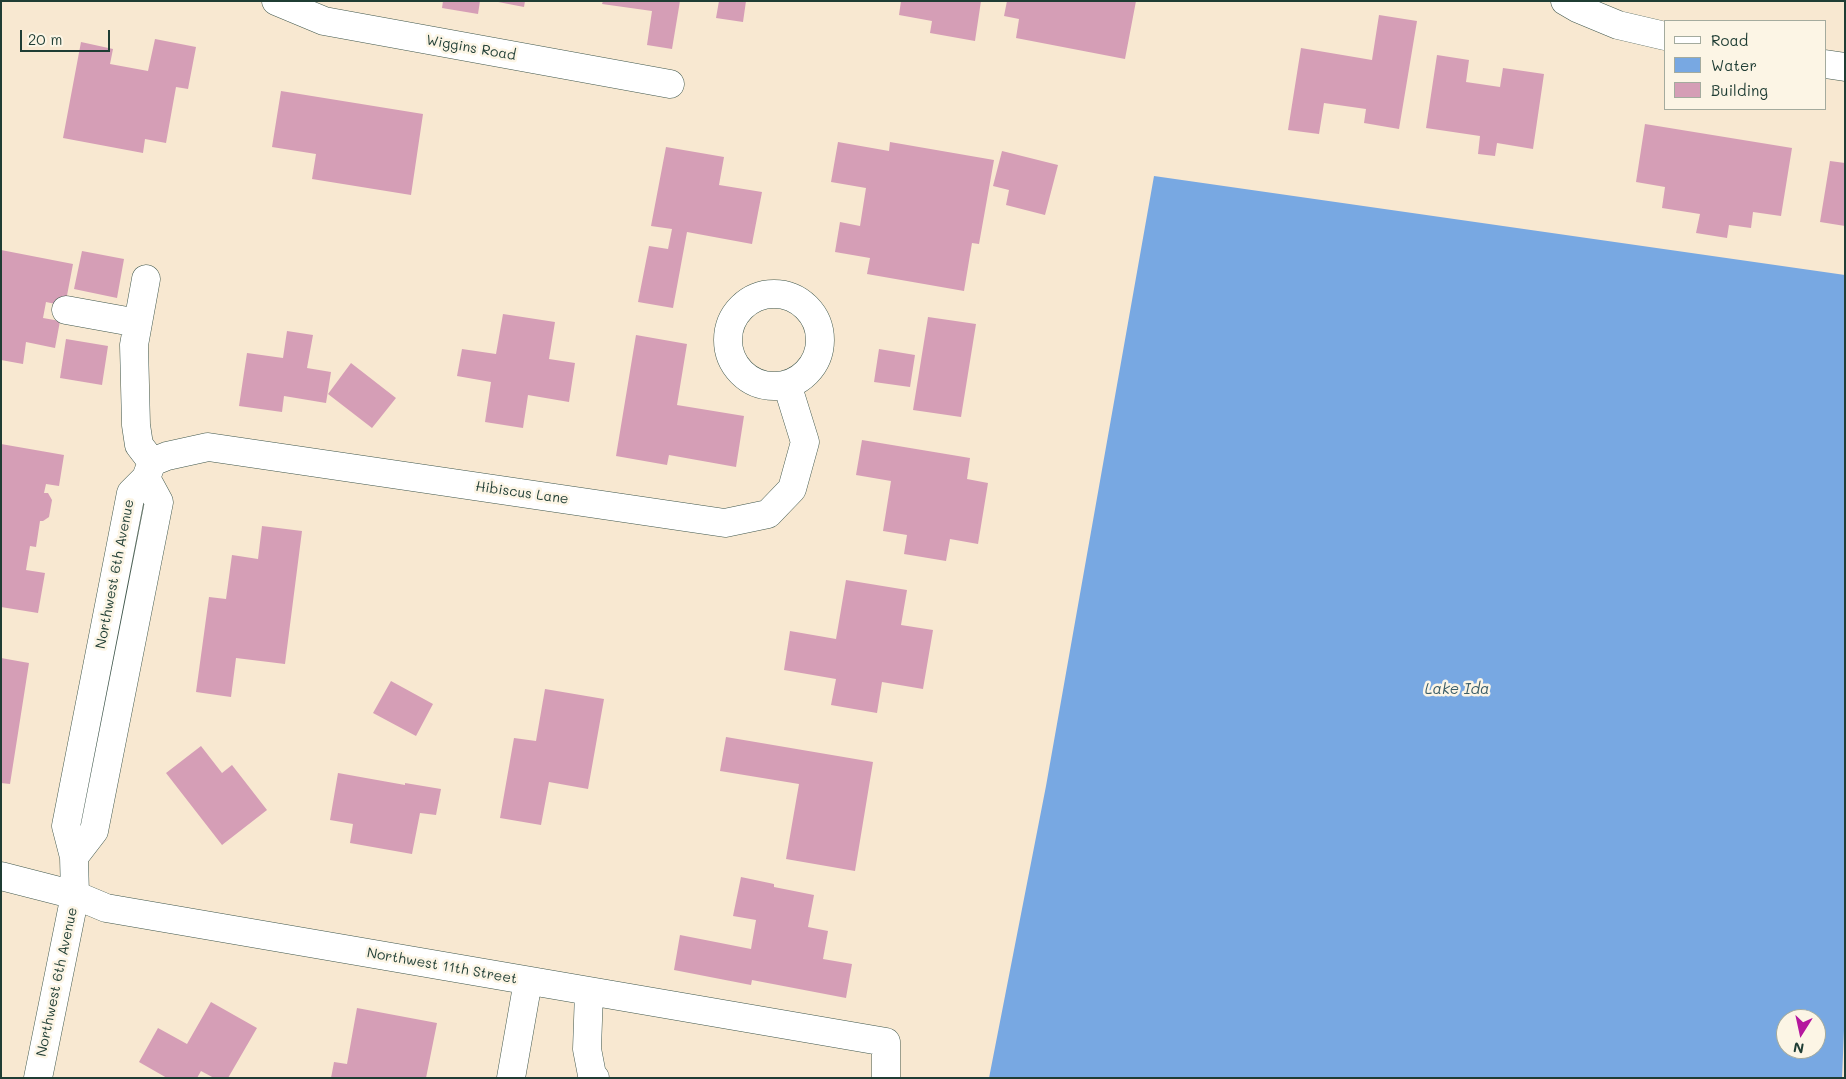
<!DOCTYPE html>
<html>
<head>
<meta charset="utf-8">
<style>
  body { margin:0 }
  #map { position:relative; width:1846px; height:1079px; overflow:hidden; background:#f8e8d1; font-family:Mali,sans-serif }
  canvas { display:block }
  .frame { position:absolute; inset:0; border:2px solid #1f3d34; pointer-events:none }
  .legend { position:absolute; left:1664px; top:20px; width:162px; height:90px; box-sizing:border-box; background:#fcf5e5; border:1px solid #a4ab9e; margin:0; padding:6px 9px; list-style:none; font-size:15px; color:#1f3d34 }
  .legend li { display:flex; align-items:center; gap:10px; height:25px }
  .legend b { width:25px; border:1px solid #a4ab9e }
  .north { position:absolute; left:1776px; top:1009px; width:50px; height:50px; box-sizing:border-box; background:#fcf5e5; border:1px solid #a4ab9e; border-radius:50%; rotate:190deg; font-size:14px; font-weight:700; line-height:20px; text-align:center; color:#1f3d34 }
  .north::after { content:''; display:block; margin:auto; width:18px; height:22px; background:#b5179e; clip-path:polygon(50% 0,100% 100%,50% 72%,0 100%) }
  .scale { position:absolute; left:20px; top:30px; width:90px; height:22px; box-sizing:border-box; border:2px solid #1f3d34; border-top:0; padding-left:6px; font-size:15px; line-height:18px; white-space:nowrap; color:#1f3d34; -webkit-text-stroke:4px #fcf5e5; paint-order:stroke }
</style>
</head>
<body>
<div id="map">
<canvas width="1846" height="1079"></canvas>
<div class="frame"></div>
<ul class="legend">
<li><b style="height:6px;background:#fff"></b>Road</li>
<li><b style="height:14px;background:#78a8e2"></b>Water</li>
<li><b style="height:14px;background:#d59eb6"></b>Building</li>
</ul>
<div class="north">N</div>
<div class="scale">20 m</div>
</div>
<script>
const ctx = document.querySelector('canvas').getContext('2d');
ctx.lineJoin = 'round';
function paint(path, color) {
  ctx.fillStyle = color;
  ctx.fill(path, 'evenodd');
}
function toPath(rows) {
  const path = new Path2D();
  for (const r of rows) {
    if (r.length === 3) {
      path.moveTo(r[0] + r[2], r[1]);
      path.arc(r[0], r[1], r[2], 0, 2 * Math.PI);
      continue;
    }
    path.moveTo(r[0], r[1]);
    for (let i = 2; i < r.length; i += 2) path.lineTo(r[i], r[i + 1]);
  }
  return path;
}
function strokePath(path, color, width, dash) {
  ctx.strokeStyle = color;
  ctx.lineWidth = width;
  ctx.lineCap = dash ? 'butt' : 'round';
  ctx.setLineDash(dash || []);
  ctx.stroke(path);
}
function label(font, color, halo, rows, align = 'center') {
  ctx.font = font + ' Mali,sans-serif';
  ctx.lineWidth = 5;
  ctx.setLineDash([]);
  ctx.textBaseline = 'middle';
  ctx.strokeStyle = halo;
  ctx.fillStyle = color;
  for (const [text, x, y, turn = 0] of rows) {
    ctx.save();
    ctx.translate(x, y);
    ctx.rotate((+turn || 0) * Math.PI / 180);
    ctx.textAlign = isNaN(turn) ? turn : align;
    if (halo) ctx.strokeText(text, 0, 0);
    ctx.fillText(text, 0, 0);
    ctx.restore();
  }
}
paint(toPath([
  [1154,176,1845,275,1845,1007,1842,1078,989,1078,1046,786],
  [1786,1019,1816,1019,1816,1049,1786,1049]
]), '#78a8e2');
paint(toPath([
  [443,1,480,1,478,14,442,8],
  [493,1,525,1,524,7],
  [603,1,680,1,672,49,647,45,652,11,602,4],
  [719,1,746,1,743,22,716,18],
  [901,1,981,1,975,41,930,33,932,21,899,15],
  [1007,1,1136,1,1125,59,1016,38,1019,19,1004,16],
  [1379,15,1417,21,1399,129,1364,123,1366,109,1324,103,1319,134,1288,130,1301,48,1372,60],
  [155,39,196,47,188,89,176,87,166,143,145,139,143,153,63,138,81,42,113,49,110,64,148,71],
  [1437,55,1469,60,1466,82,1500,87,1503,68,1544,74,1533,149,1497,143,1495,156,1478,154,1480,136,1426,128],
  [281,91,423,114,411,195,312,179,316,154,272,147],
  [1645,124,1792,148,1781,216,1753,212,1751,228,1729,225,1727,238,1696,233,1700,214,1662,208,1665,187,1636,182],
  [838,142,889,151,890,142,994,160,979,244,972,243,964,291,867,274,870,258,835,252,840,222,860,226,866,188,831,182],
  [666,147,724,157,719,185,762,192,752,244,687,232,673,308,638,302,649,246,668,249,672,229,651,226],
  [1002,151,1058,165,1045,215,1006,205,1009,190,993,186],
  [1830,161,1845,163,1845,226,1820,222],
  [1,250,73,264,65,306,46,302,43,318,60,321,55,348,26,342,23,364,1,360],
  [82,251,124,259,117,298,74,289],
  [503,314,555,322,549,359,575,363,569,402,528,395,523,428,485,422,491,382,457,376,462,349,496,354],
  [928,317,976,324,961,417,913,410],
  [287,331,313,335,307,368,331,372,326,403,284,396,282,412,239,406,247,353,283,358],
  [636,335,687,344,677,405,744,416,736,467,669,455,667,465,616,456],
  [66,339,108,346,102,385,60,378],
  [879,349,915,355,910,387,874,382],
  [351,363,396,398,372,428,328,394],
  [862,440,970,458,967,479,988,483,978,544,950,539,946,561,904,554,907,535,883,531,891,481,856,475],
  [1,444,64,455,59,486,46,484,44,493,48,493,52,500,49,517,43,521,40,521,36,547,30,546,26,570,45,573,38,613,1,607],
  [262,526,302,531,285,664,236,658,231,697,196,692,209,597,226,599,232,555,258,559],
  [846,580,907,590,901,625,933,630,923,689,882,682,877,713,831,705,836,679,784,670,790,631,836,639],
  [1,658,29,663,10,784,1,783],
  [391,681,433,704,416,736,373,713],
  [545,689,604,699,588,789,549,782,541,825,500,818,514,738,536,741],
  [726,737,873,762,855,871,786,859,799,784,720,771],
  [201,746,222,773,232,765,267,810,222,845,166,773],
  [338,773,405,785,405,783,441,789,436,815,420,813,412,854,350,843,353,824,330,820],
  [741,877,774,884,774,887,814,895,808,927,828,931,823,959,852,964,846,998,752,980,751,985,674,970,680,935,751,949,756,920,733,916],
  [211,1002,257,1028,228,1078,214,1078,201,1071,197,1078,167,1078,139,1062,158,1028,187,1044],
  [357,1008,437,1023,426,1078,331,1078,334,1062,347,1064]
]), '#d59eb6');
const minor = toPath([
  [276,1,324,21,670,84],
  [1565,1,1577,8,1618,25,1665,36],
  [1825,64,1845,67],
  [146,279,134,345,136,425,139,445,152,462],
  [774,340,46],
  [66,310,138,323],
  [74,857,94,831,159,502,146,478],
  [1,876,75,895,106,908,886,1042,886,1078],
  [589,992,587,1049,592,1075,595,1078],
  [38,1078,75,895,74,857,66,826,131,493,146,478,152,462,167,456,208,447,725,523,768,514,792,489,805,442,787,384],
  [511,1078,528,981]
]);
strokePath(minor, '#40574c', 29);
strokePath(minor, '#fff', 28);
label('14px', '#1f3d34', '#fcf5e5', [
  ["Wiggins Road",471,48,10],
  ["Hibiscus Lane",522,493,8],
  ["Northwest 6th Avenue",115,574,-79],
  ["Northwest 11th Street",442,966,10],
  ["Northwest 6th Avenue",57,982,-78]
]);
label('italic 15px', '#3a5d68', '#fcf5e5', [
  ["Lake Ida",1457,689]
]);
</script>
</body>
</html>
